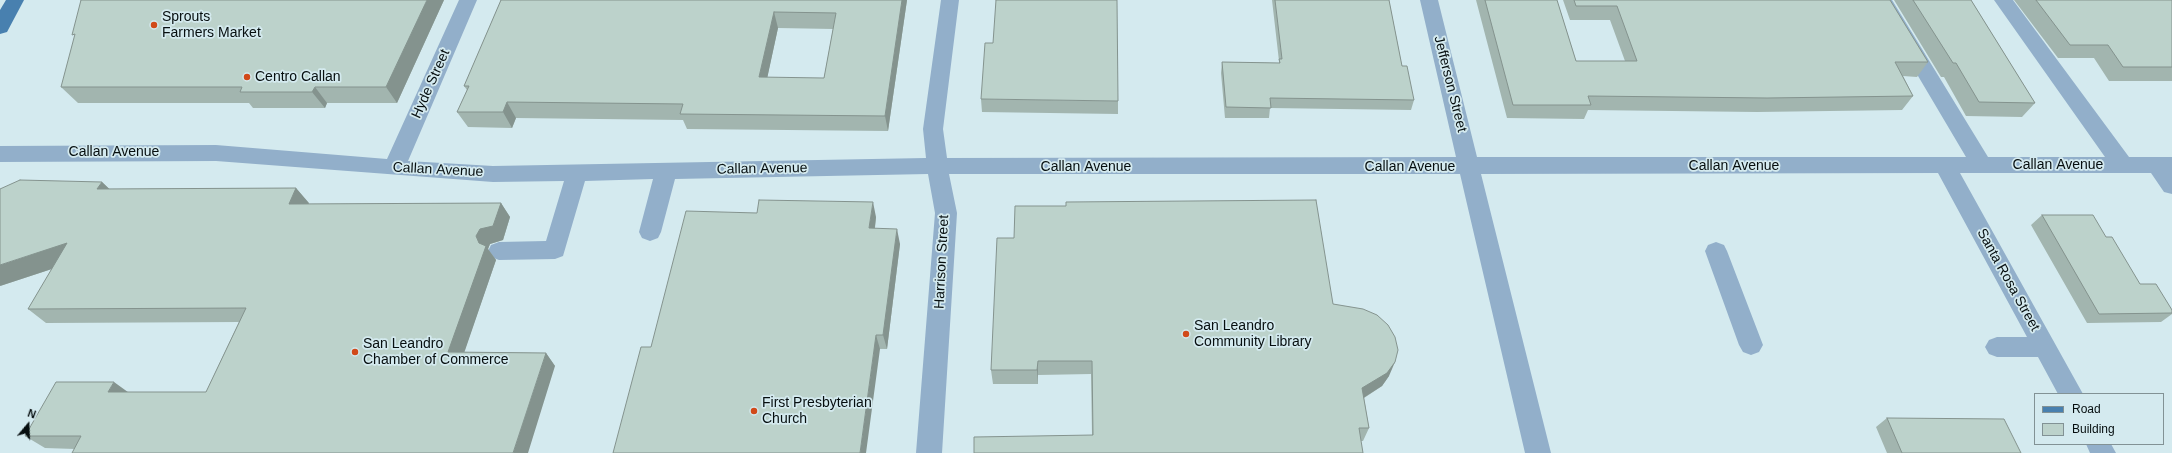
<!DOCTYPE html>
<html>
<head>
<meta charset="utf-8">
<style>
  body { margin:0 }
  #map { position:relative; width:2172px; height:453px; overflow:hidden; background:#d4eaef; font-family:Helvetica,sans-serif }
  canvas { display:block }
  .legend { position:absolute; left:2034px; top:393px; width:130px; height:52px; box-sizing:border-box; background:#d4eaef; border:1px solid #829295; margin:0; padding:5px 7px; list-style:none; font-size:12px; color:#060e0f }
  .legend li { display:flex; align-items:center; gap:8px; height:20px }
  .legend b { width:20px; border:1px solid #829295 }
  .north { position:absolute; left:8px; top:405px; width:40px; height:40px; -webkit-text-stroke:3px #d4eaef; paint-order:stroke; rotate:19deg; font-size:11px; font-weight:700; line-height:16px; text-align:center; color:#060e0f }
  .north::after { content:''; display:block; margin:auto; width:14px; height:18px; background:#060e0f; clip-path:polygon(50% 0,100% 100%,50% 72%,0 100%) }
</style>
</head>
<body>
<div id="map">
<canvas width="2172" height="453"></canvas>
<ul class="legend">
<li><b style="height:5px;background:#4880af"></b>Road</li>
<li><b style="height:11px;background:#bcd2cb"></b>Building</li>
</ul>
<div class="north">N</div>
</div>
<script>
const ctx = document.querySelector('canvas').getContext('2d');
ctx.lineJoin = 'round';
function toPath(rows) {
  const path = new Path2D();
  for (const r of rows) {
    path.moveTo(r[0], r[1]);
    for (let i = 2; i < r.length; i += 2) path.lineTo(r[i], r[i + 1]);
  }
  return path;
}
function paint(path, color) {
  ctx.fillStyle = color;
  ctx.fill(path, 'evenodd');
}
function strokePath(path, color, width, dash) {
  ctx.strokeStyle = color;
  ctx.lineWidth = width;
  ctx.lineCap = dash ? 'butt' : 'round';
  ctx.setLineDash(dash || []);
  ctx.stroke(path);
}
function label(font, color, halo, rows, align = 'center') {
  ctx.font = font + ' Helvetica,sans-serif';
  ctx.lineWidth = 3.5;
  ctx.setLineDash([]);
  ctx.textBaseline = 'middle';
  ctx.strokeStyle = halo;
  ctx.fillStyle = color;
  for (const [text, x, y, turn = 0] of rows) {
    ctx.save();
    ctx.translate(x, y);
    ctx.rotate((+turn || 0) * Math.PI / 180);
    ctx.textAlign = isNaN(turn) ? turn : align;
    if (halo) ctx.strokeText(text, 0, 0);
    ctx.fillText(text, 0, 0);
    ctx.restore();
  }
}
paint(toPath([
  [459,0,477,0,408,161,493,166,926,158,923,129,941,0,959,0,943,129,947,158,1456,157,1420,0,1438,0,1477,157,1966,157,1873,0,1892,0,1988,157,2105,157,1994,0,2013,0,2129,157,2172,157,2172,194,2164,192,2151,173,1960,173,2083,394,2058,394,2038,357,1997,357,1989,354,1985,347,1989,340,1997,337,2027,337,1938,173,1481,174,1551,453,1525,453,1460,174,949,174,957,213,942,453,916,453,935,213,928,174,675,179,661,232,658,238,650,241,642,238,639,232,653,179,585,181,563,256,555,259,499,260,491,257,488,251,491,245,499,242,546,241,564,181,493,182,216,161,0,162,0,146,216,145,387,159,459,0],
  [1716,242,1724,245,1727,251,1763,345,1759,352,1751,355,1743,352,1739,345,1705,251,1708,245,1716,242],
  [2086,444,2111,444,2116,453,2090,453,2086,444]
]), '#92afca');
paint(toPath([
  [6,0,24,0,7,32,0,34,0,10,6,0]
]), '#4880af');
paint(toPath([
  [444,0,397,103,327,103,325,108,253,108,249,103,78,103,61,87],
  [501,0,907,0,888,131,687,129,683,120,516,118,512,128,468,127,457,112,467,90,464,86],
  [778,28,833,29,824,78,767,78],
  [1272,0,1389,0,1402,66,1414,100,1411,110,1270,108,1269,118,1225,118,1221,73,1222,62,1279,63,1279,61],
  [1476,0,1557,0,1576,61,1625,61,1610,20,1570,20,1563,0,1890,0,1928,62,1917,77,1903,76,1913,96,1902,110,1757,112,1588,110,1584,119,1507,118],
  [1894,0,1971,0,2035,103,2022,117,1966,116,1944,77,1941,77],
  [2014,0,2172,0,2172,81,2109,81,2094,58,2058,58],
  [981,99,1118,101,1118,114,982,112],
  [102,182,109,189,296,188,309,204,501,203,510,217,503,240,490,244,488,249,496,260,464,352,546,353,555,366,75,449,45,448,25,436,129,392,206,392,239,322,46,323,28,309,52,269,0,286],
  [2042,215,2106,237,2140,284,2172,310,2172,314,2161,322,2087,323,2031,225],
  [876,217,875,228,900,244,887,349,651,347],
  [1014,238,1333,304,1389,376,1382,386,1364,398,1369,428,1363,441,1092,435,1091,374,1038,375,1038,384,993,384,991,370],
  [1887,418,2021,453,1887,453,1876,427]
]), '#a2b5af');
paint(toPath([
  [427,0,444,0,397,103,386,87],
  [902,0,907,0,888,131,885,116],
  [774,12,778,28,764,93,759,77],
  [315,87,327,103,325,108,312,92],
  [507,102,516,118,512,128,503,112],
  [102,182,118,197,97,189],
  [296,188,309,203,302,218,289,204],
  [873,202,876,217,873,243,869,228],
  [501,203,510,217,503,240,490,244,488,249,496,260,460,365,448,352,476,236,480,229],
  [897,229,900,244,887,349,883,335],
  [67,243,85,258,0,286,0,265],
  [876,335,880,349,866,453,860,453],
  [546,353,555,366,528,453,513,453],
  [1038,361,1038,384,1037,370],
  [1395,362,1389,376,1382,386,1357,402,1362,388],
  [114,382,132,395,108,392]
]), '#84938e');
const building = toPath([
  [81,0,427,0,386,87,315,87,312,92,240,92,242,87,61,87,75,34,72,35,81,0],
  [501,0,902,0,885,116,680,114,683,104,507,102,503,112,457,112,469,86,464,86,501,0],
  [774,12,836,13,824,78,759,77,774,12],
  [996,0,1117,0,1118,101,981,99,985,43,993,43,996,0],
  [1275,0,1389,0,1402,66,1407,66,1414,100,1270,98,1271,108,1226,107,1222,62,1280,63,1279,59,1282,59,1275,0],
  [1485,0,1557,0,1576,61,1637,61,1617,6,1576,6,1574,0,1890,0,1928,62,1895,62,1913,96,1767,98,1588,96,1591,105,1513,105,1485,0],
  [1913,0,1971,0,2035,103,1979,102,1956,63,1953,63,1913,0],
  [2036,0,2172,0,2172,67,2123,67,2108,45,2070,45,2036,0],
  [20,180,102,182,97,189,296,188,289,204,501,203,493,226,480,229,476,236,479,243,486,246,448,352,546,353,513,453,72,453,81,436,25,436,56,382,114,382,108,392,206,392,246,308,28,309,67,243,0,265,0,189,20,180],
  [759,200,873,202,869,228,897,229,883,335,876,335,860,453,613,453,641,347,651,347,686,211,757,213,759,200],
  [1316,200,1333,304,1363,309,1377,315,1388,325,1395,337,1398,350,1395,362,1387,373,1362,388,1369,428,1359,428,1363,453,974,453,974,437,1093,435,1092,361,1038,361,1037,370,991,370,997,238,1014,238,1015,206,1066,206,1066,202,1316,200],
  [2042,215,2093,215,2106,237,2112,237,2140,284,2156,284,2172,310,2172,313,2099,314,2042,215],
  [1887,418,2004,419,2021,453,1902,453,1887,418]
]);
paint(building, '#bcd2cb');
strokePath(building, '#84938e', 1);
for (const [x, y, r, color] of [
  [154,25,4,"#d14919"],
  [247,77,4,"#d14919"],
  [1186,334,4,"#d14919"],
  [355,352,4,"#d14919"],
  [754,411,4,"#d14919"]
]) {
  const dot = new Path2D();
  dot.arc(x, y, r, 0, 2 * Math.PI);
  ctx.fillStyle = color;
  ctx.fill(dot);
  strokePath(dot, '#d4eaef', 1.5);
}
label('14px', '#060e0f', '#d4eaef', [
  ["Sprouts",162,17],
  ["Farmers Market",162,33],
  ["Centro Callan",255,77],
  ["San Leandro",1194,326],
  ["Community Library",1194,342],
  ["San Leandro",363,344],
  ["Chamber of Commerce",363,360],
  ["First Presbyterian",762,403],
  ["Church",762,419]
], 'left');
label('14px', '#060e0f', '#d4eaef', [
  ["Hyde Street",431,84,-66],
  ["Jefferson Street",1450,84,76],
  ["Callan Avenue",114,152],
  ["Callan Avenue",2058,165],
  ["Callan Avenue",1734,166],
  ["Callan Avenue",1086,167],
  ["Callan Avenue",1410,167],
  ["Callan Avenue",762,169,-1],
  ["Callan Avenue",438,170,3],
  ["Harrison Street",942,262,-87],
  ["Santa Rosa Street",2008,280,61]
]);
</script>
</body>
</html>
